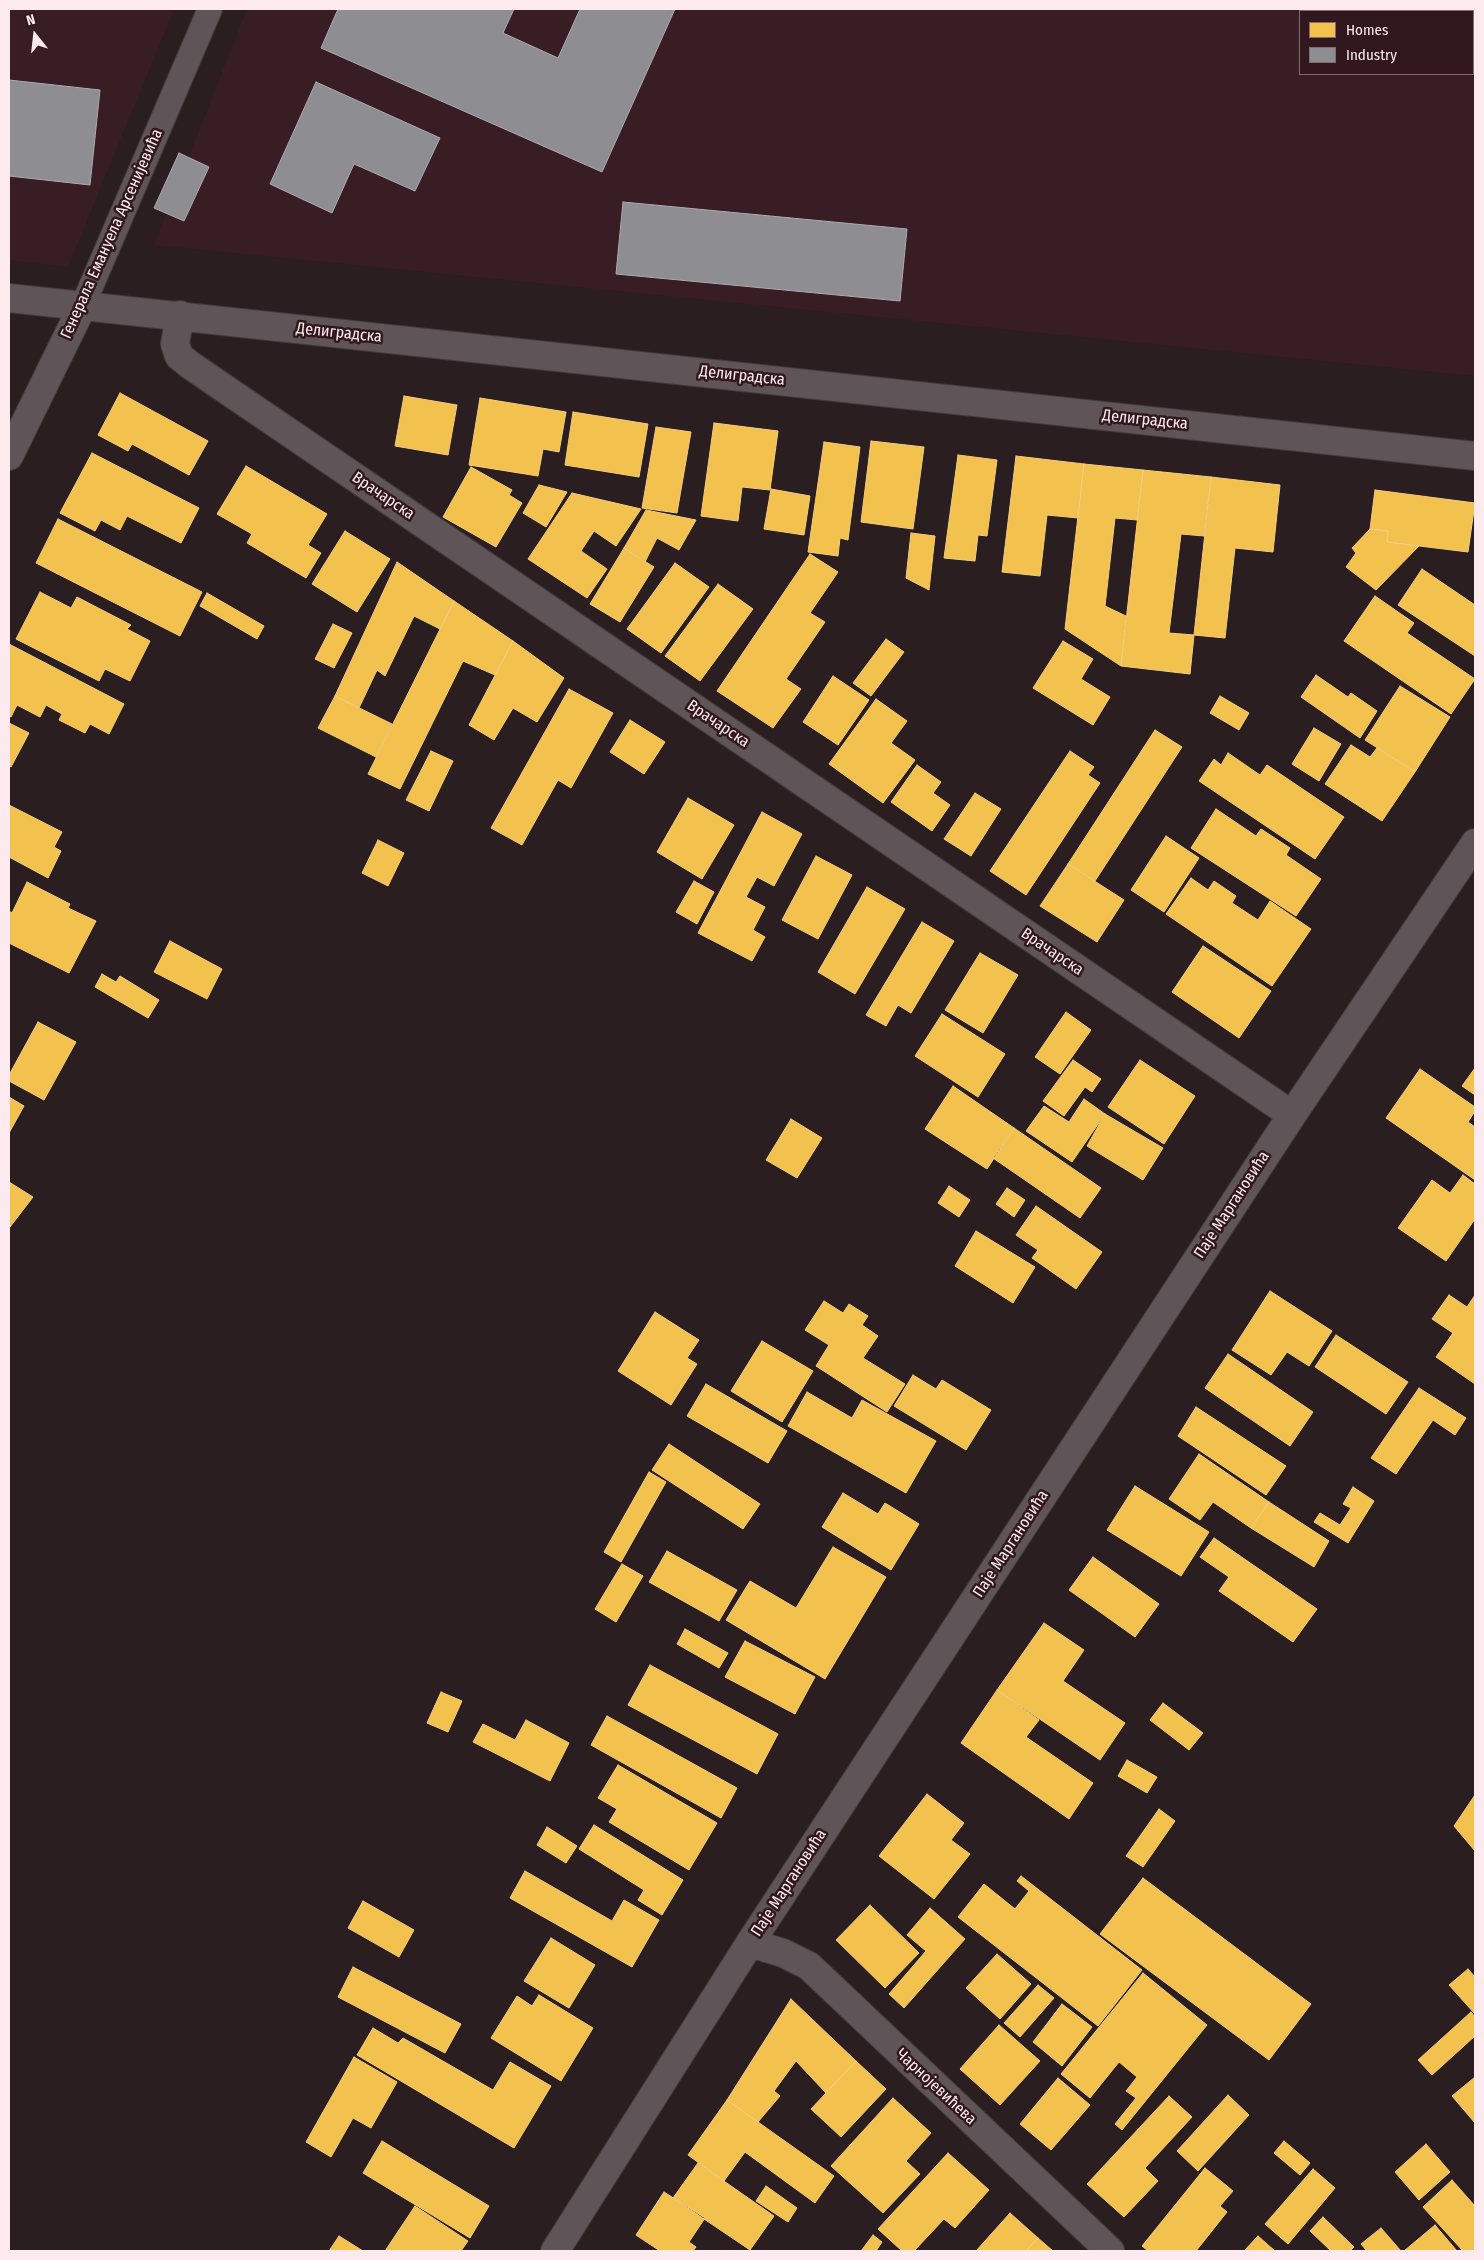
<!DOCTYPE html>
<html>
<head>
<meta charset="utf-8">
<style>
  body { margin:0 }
  #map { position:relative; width:1484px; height:2260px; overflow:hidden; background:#2a1e21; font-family:"Fira Sans Condensed",sans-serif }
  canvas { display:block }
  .frame { position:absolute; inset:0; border:10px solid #fceaee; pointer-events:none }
  .legend { position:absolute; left:1299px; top:10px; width:175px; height:65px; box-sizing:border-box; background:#30181e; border:1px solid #826c71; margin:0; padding:6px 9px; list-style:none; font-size:15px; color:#fceaee }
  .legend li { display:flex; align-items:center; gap:10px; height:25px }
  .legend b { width:25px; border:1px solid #826c71 }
  .north { position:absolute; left:10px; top:10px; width:50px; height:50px; -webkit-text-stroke:4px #30181e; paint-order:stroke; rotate:344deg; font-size:14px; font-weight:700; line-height:20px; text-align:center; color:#fceaee }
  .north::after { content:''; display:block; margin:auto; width:18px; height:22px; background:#fceaee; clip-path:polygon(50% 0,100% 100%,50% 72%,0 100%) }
</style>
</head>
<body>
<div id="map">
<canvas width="1484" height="2260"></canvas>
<div class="frame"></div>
<ul class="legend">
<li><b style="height:14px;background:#f2c14e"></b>Homes</li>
<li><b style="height:14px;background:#8d8d92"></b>Industry</li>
</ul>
<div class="north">N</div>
</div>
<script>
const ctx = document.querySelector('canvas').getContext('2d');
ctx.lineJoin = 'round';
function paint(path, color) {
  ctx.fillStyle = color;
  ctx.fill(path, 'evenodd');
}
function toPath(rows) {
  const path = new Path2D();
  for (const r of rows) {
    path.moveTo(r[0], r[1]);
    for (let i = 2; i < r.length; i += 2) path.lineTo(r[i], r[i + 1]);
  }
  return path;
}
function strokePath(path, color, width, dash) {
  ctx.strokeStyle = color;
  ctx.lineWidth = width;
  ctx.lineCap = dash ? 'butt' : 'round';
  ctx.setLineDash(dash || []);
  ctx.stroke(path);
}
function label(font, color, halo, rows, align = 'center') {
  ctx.font = font + ' "Fira Sans Condensed",sans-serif';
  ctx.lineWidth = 5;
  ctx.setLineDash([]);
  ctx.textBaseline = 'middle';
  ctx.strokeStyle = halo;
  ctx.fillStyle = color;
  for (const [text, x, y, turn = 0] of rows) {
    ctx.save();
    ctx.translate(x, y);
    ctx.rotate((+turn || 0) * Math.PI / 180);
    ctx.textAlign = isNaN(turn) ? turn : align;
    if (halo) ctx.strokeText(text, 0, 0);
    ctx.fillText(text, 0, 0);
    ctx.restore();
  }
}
paint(toPath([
  [9,9,174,9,68,267,9,260],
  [247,9,1475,9,1475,376,154,245],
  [1300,11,1473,11,1473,74,1300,74]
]), '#391d24');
const homes = toPath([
  [120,393,208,441,189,475,132,444,128,451,98,435,120,393],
  [404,396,457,405,448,455,395,446,404,396],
  [480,398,566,412,559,452,543,449,538,476,469,465,480,398],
  [573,412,648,424,639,477,565,465,573,412],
  [714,423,778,431,770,490,742,487,738,521,701,516,714,423],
  [656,427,691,432,677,513,642,508,656,427],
  [871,441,924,447,913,529,861,522,871,441],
  [824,442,860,447,848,540,840,538,838,556,808,552,824,442],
  [92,453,199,508,181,543,127,516,120,530,101,520,95,531,60,513,92,453],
  [958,455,997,460,987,536,978,535,975,561,944,558,958,455],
  [1016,456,1084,464,1078,518,1047,515,1040,576,1002,572,1016,456],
  [1084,464,1143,470,1137,520,1115,518,1105,606,1126,616,1121,666,1065,629,1084,464],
  [246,466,327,514,308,545,321,553,306,578,247,543,252,534,217,514,246,466],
  [471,467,512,490,509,495,522,503,496,547,443,517,471,467],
  [1143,470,1211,477,1204,536,1181,534,1169,633,1194,635,1190,674,1121,666,1143,470],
  [1211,477,1280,485,1273,552,1235,548,1225,638,1194,635,1211,477],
  [539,485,567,492,546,527,523,513,539,485],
  [771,489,810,496,804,535,764,529,771,489],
  [1375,490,1475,503,1468,552,1387,542,1388,531,1370,529,1375,490],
  [572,493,641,509,616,546,594,531,581,551,607,569,587,598,528,559,572,493],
  [646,510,696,520,679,550,657,538,645,562,624,548,646,510],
  [58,519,202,592,180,636,36,563,58,519],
  [1370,529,1388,531,1387,542,1419,546,1376,590,1346,567,1356,553,1352,548,1370,529],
  [345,531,390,559,357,612,312,584,345,531],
  [911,533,935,536,929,590,906,578,911,533],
  [624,548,654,567,620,622,590,604,624,548],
  [810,554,838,572,810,613,825,622,786,679,801,689,773,728,717,691,810,554],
  [397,562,454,601,440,629,414,616,385,676,377,670,359,708,335,696,397,562],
  [675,563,709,587,661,653,627,629,675,563],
  [1422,569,1475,605,1475,656,1398,605,1422,569],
  [718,584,753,609,700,681,665,656,718,584],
  [40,592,71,608,77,597,131,625,127,629,150,641,130,681,105,669,99,681,16,639,40,592],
  [207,593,264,626,257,639,200,606,207,593],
  [1375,596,1414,623,1407,633,1475,679,1451,714,1344,641,1375,596],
  [454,601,513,641,495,675,463,661,400,789,368,774,454,601],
  [333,624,352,633,334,668,315,659,333,624],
  [886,639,904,652,871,696,853,683,886,639],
  [513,641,564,678,537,722,513,708,494,740,469,725,513,641],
  [1063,641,1093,659,1081,679,1110,697,1093,725,1033,688,1063,641],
  [9,644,124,704,109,734,90,724,85,733,59,720,62,714,46,705,40,717,17,705,11,717,9,716,9,644],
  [1316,675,1348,697,1351,693,1377,711,1360,738,1301,697,1316,675],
  [833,676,869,700,838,745,803,722,833,676],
  [1400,686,1450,717,1415,772,1365,740,1400,686],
  [569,689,613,713,571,788,558,780,522,845,491,828,569,689],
  [335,696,392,724,376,757,318,728,335,696],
  [1220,696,1249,713,1239,730,1210,713,1220,696],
  [876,699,907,721,891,743,915,760,883,803,829,764,876,699],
  [630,720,665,742,644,774,610,752,630,720],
  [9,723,29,733,11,767,9,766,9,723],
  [1314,728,1341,744,1319,781,1292,764,1314,728],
  [1155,730,1182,747,1095,881,1068,864,1155,730],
  [1351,745,1370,757,1377,748,1415,772,1382,821,1325,784,1351,745],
  [431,751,453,761,429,811,406,800,431,751],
  [1070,751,1094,767,1088,775,1100,783,1026,895,990,871,1070,751],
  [1228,753,1260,775,1267,765,1344,817,1315,859,1199,781,1214,759,1221,765,1228,753],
  [917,765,941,782,933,793,950,805,932,831,891,802,917,765],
  [975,793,1001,809,971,856,944,839,975,793],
  [688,798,734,825,702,879,657,852,688,798],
  [9,805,62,832,54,847,61,851,48,878,9,857,9,805],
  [1216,809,1256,836,1261,829,1290,848,1286,855,1321,879,1296,916,1191,848,1216,809],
  [762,812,802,834,774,886,757,877,746,897,765,907,753,930,765,937,752,961,698,933,762,812],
  [1166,836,1199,858,1164,912,1131,890,1166,836],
  [378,840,404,853,388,886,362,873,378,840],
  [816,856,852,875,818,939,782,920,816,856],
  [1068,864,1124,900,1097,942,1040,906,1068,864],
  [1191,878,1208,890,1214,881,1236,896,1232,903,1258,920,1270,901,1311,929,1272,986,1166,914,1191,878],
  [694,881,714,892,697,924,676,912,694,881],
  [27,882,70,904,68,908,96,921,69,973,9,943,9,911,12,913,27,882],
  [867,887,905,909,855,994,818,972,867,887],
  [922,922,954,941,911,1013,898,1005,886,1026,866,1015,922,922],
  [170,941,222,969,207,999,154,972,170,941],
  [1203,946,1271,991,1239,1038,1172,992,1203,946],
  [980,953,1018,975,983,1033,945,1010,980,953],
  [102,974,116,982,120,976,159,1000,148,1018,95,987,102,974],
  [1066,1012,1091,1030,1060,1074,1035,1057,1066,1012],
  [942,1014,1005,1054,978,1097,915,1056,942,1014],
  [38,1022,76,1042,44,1100,9,1081,9,1075,38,1022],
  [1073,1060,1101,1079,1092,1092,1085,1087,1064,1116,1043,1101,1073,1060],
  [1140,1060,1195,1096,1164,1144,1108,1107,1140,1060],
  [1475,1068,1475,1095,1462,1086,1475,1068],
  [1420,1069,1475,1107,1475,1111,1468,1122,1475,1127,1475,1180,1386,1118,1420,1069],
  [953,1086,1014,1128,987,1169,925,1129,953,1086],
  [9,1097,24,1106,9,1133,9,1097],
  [1084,1099,1105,1114,1072,1162,1026,1131,1044,1106,1069,1122,1084,1099],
  [1105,1114,1163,1148,1143,1180,1087,1146,1105,1114],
  [791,1119,822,1138,797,1178,766,1160,791,1119],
  [1014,1128,1101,1188,1080,1218,993,1158,1014,1128],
  [1463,1175,1475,1184,1475,1219,1446,1261,1398,1228,1432,1180,1450,1193,1463,1175],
  [9,1182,33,1197,10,1227,9,1226,9,1182],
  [949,1186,970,1200,959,1217,938,1203,949,1186],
  [1007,1188,1025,1200,1014,1217,996,1204,1007,1188],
  [1036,1206,1102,1252,1076,1289,1032,1258,1038,1250,1016,1235,1036,1206],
  [976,1231,1035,1267,1013,1303,955,1266,976,1231],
  [1270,1291,1332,1331,1309,1366,1287,1352,1271,1375,1232,1350,1270,1291],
  [1449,1295,1467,1307,1475,1295,1475,1384,1436,1357,1453,1333,1432,1319,1449,1295],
  [824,1301,843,1313,849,1304,868,1316,862,1325,878,1336,863,1358,905,1384,887,1412,816,1366,829,1345,805,1330,824,1301],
  [655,1312,699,1340,687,1358,697,1364,671,1405,618,1371,655,1312],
  [1336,1335,1408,1382,1386,1414,1315,1367,1336,1335],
  [762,1341,813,1371,782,1422,731,1391,762,1341],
  [1228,1354,1313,1412,1290,1446,1205,1388,1228,1354],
  [913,1375,936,1389,942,1380,991,1410,966,1450,894,1406,913,1375],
  [706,1384,787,1431,768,1463,687,1416,706,1384],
  [1419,1388,1466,1418,1455,1435,1433,1420,1396,1474,1371,1458,1419,1388],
  [807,1392,852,1418,862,1400,936,1441,906,1493,788,1426,807,1392],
  [1196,1407,1286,1466,1266,1495,1178,1436,1196,1407],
  [669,1444,760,1504,743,1529,652,1470,669,1444],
  [1199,1454,1269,1502,1251,1528,1213,1502,1200,1520,1169,1499,1199,1454],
  [649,1472,666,1482,621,1562,604,1552,649,1472],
  [1135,1486,1209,1532,1181,1576,1107,1530,1135,1486],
  [1353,1487,1374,1501,1348,1543,1314,1522,1320,1513,1340,1525,1351,1508,1343,1504,1353,1487],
  [843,1493,878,1514,885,1503,919,1524,891,1570,822,1527,843,1493],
  [1269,1502,1329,1541,1314,1567,1251,1528,1269,1502],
  [1214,1538,1317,1609,1293,1642,1219,1591,1229,1577,1200,1557,1214,1538],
  [833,1547,886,1577,825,1679,726,1620,750,1581,796,1608,833,1547],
  [667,1551,737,1590,719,1621,649,1582,667,1551],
  [1093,1557,1159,1604,1135,1637,1069,1590,1093,1557],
  [622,1564,643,1576,616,1622,595,1609,622,1564],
  [1044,1623,1084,1650,1063,1681,1125,1723,1100,1760,997,1690,1044,1623],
  [685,1629,728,1653,719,1668,677,1644,685,1629],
  [745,1641,815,1677,795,1714,725,1677,745,1641],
  [650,1665,778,1734,757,1774,628,1705,650,1665],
  [997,1690,1039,1720,1026,1737,1093,1783,1069,1819,961,1743,997,1690],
  [441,1692,462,1701,448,1732,427,1723,441,1692],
  [1163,1703,1203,1733,1189,1750,1150,1720,1163,1703],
  [607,1716,737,1788,721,1818,591,1745,607,1716],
  [526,1720,569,1743,550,1781,473,1742,483,1724,515,1740,526,1720],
  [1127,1760,1157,1777,1147,1793,1118,1776,1127,1760],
  [618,1765,717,1823,689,1870,609,1822,617,1809,598,1798,618,1765],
  [927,1794,964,1823,951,1840,970,1854,934,1899,879,1856,927,1794],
  [1475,1795,1475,1851,1454,1826,1475,1795],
  [1159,1809,1175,1821,1143,1867,1126,1856,1159,1809],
  [594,1825,683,1880,662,1915,638,1900,644,1890,579,1849,594,1825],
  [547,1827,577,1846,566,1863,537,1845,547,1827],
  [525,1871,612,1921,624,1900,659,1920,632,1967,510,1898,525,1871],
  [1021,1876,1142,1970,1098,2026,958,1917,984,1884,1015,1909,1029,1891,1017,1881,1021,1876],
  [1143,1878,1311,2004,1269,2060,1100,1934,1143,1878],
  [363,1901,414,1930,399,1957,348,1928,363,1901],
  [870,1905,919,1953,885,1988,836,1940,870,1905],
  [930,1908,965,1939,904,2008,889,1994,926,1951,907,1935,930,1908],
  [551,1938,595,1965,569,2008,524,1981,551,1938],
  [997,1954,1031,1984,1000,2019,966,1988,997,1954],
  [353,1967,461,2024,445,2053,338,1997,353,1967],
  [1468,1969,1475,1977,1475,2014,1449,1985,1468,1969],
  [1143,1973,1207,2025,1122,2130,1115,2124,1136,2098,1126,2091,1137,2077,1119,2062,1090,2098,1061,2074,1143,1973],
  [1038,1985,1054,1998,1020,2037,1004,2023,1038,1985],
  [539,1995,593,2028,561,2081,491,2038,517,1996,532,2006,539,1995],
  [791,1999,856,2061,826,2093,796,2061,774,2091,780,2096,758,2122,727,2100,791,1999],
  [1062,2004,1092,2027,1062,2066,1033,2042,1062,2004],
  [1471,2012,1475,2017,1475,2036,1432,2075,1418,2060,1471,2012],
  [999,2025,1040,2061,1000,2105,960,2069,999,2025],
  [373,2028,398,2043,403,2038,493,2090,510,2062,551,2086,514,2148,357,2055,373,2028],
  [354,2057,397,2082,371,2128,353,2118,331,2157,306,2142,354,2057],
  [856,2061,886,2089,841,2137,811,2109,856,2061],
  [1475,2077,1475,2123,1452,2096,1475,2077],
  [1058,2078,1090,2105,1051,2150,1020,2124,1058,2078],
  [1228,2095,1249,2115,1198,2171,1177,2151,1228,2095],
  [1169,2096,1192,2117,1145,2168,1158,2181,1124,2217,1087,2184,1169,2096],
  [893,2098,931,2133,906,2161,920,2174,883,2213,831,2166,893,2098],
  [727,2100,834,2176,815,2203,745,2152,724,2181,688,2155,727,2100],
  [382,2141,489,2206,470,2238,363,2173,382,2141],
  [1284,2141,1310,2163,1300,2175,1274,2153,1284,2141],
  [1426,2144,1450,2172,1419,2200,1395,2172,1426,2144],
  [948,2153,989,2190,955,2228,944,2219,914,2251,902,2251,878,2229,948,2153],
  [698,2163,774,2216,750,2250,673,2198,698,2163],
  [1205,2168,1233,2191,1220,2206,1227,2212,1196,2251,1148,2251,1142,2246,1205,2168],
  [1313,2169,1335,2188,1288,2244,1265,2224,1313,2169],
  [1452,2180,1475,2206,1475,2251,1463,2251,1423,2207,1452,2180],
  [766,2186,797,2208,788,2222,756,2201,766,2186],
  [664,2192,705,2218,689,2242,696,2247,693,2251,660,2251,636,2235,664,2192],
  [415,2206,468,2241,461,2251,385,2251,415,2206],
  [1010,2213,1038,2238,1026,2251,976,2251,1010,2213],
  [1323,2217,1354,2247,1350,2251,1331,2251,1310,2231,1323,2217],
  [1435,2225,1457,2251,1404,2251,1435,2225],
  [1381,2228,1401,2251,1367,2251,1361,2244,1381,2228],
  [873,2235,882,2242,876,2251,861,2251,873,2235],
  [339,2236,363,2251,329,2251,339,2236],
  [1258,2236,1275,2251,1244,2251,1258,2236],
  [1038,2238,1053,2251,1026,2251,1038,2238]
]);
paint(homes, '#f2c14e');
strokePath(homes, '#f5cd7e', 1);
const industry = toPath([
  [338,9,514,9,503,33,558,58,580,9,675,9,602,172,321,48,338,9],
  [9,80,100,90,90,185,9,176,9,80],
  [316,82,440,138,415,191,354,164,332,213,270,184,316,82],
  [179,153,209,167,184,221,154,208,179,153],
  [623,202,907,229,900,301,616,274,623,202]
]);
paint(industry, '#8d8d92');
strokePath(industry, '#aea9ae', 1);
const lane = toPath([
  [83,305,210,9]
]);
const street = toPath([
  [9,298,1475,456],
  [180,315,175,344,179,356,190,365,1292,1115],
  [9,456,83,305],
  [750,1943,783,1953,809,1966,1110,2251],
  [555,2251,750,1943,1292,1115,1475,843]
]);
strokePath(lane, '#443a3c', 26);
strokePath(street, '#443a3c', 30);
strokePath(lane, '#5f5457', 24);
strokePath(street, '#5f5457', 28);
label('16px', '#fceaee', '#30181e', [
  ["Генерала Емануела Арсенијевића",112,234,-66],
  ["Делиградска",339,333,6],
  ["Делиградска",742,376,6],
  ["Делиградска",1145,420,6],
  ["Врачарска",383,496,34],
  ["Врачарска",718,724,34],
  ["Врачарска",1052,952,34],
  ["Паје Маргановића",1232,1205,-57],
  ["Паје Маргановића",1011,1544,-57],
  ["Паје Маргановића",789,1883,-57],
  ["Чарнојевићева",936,2087,43]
]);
</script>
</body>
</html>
